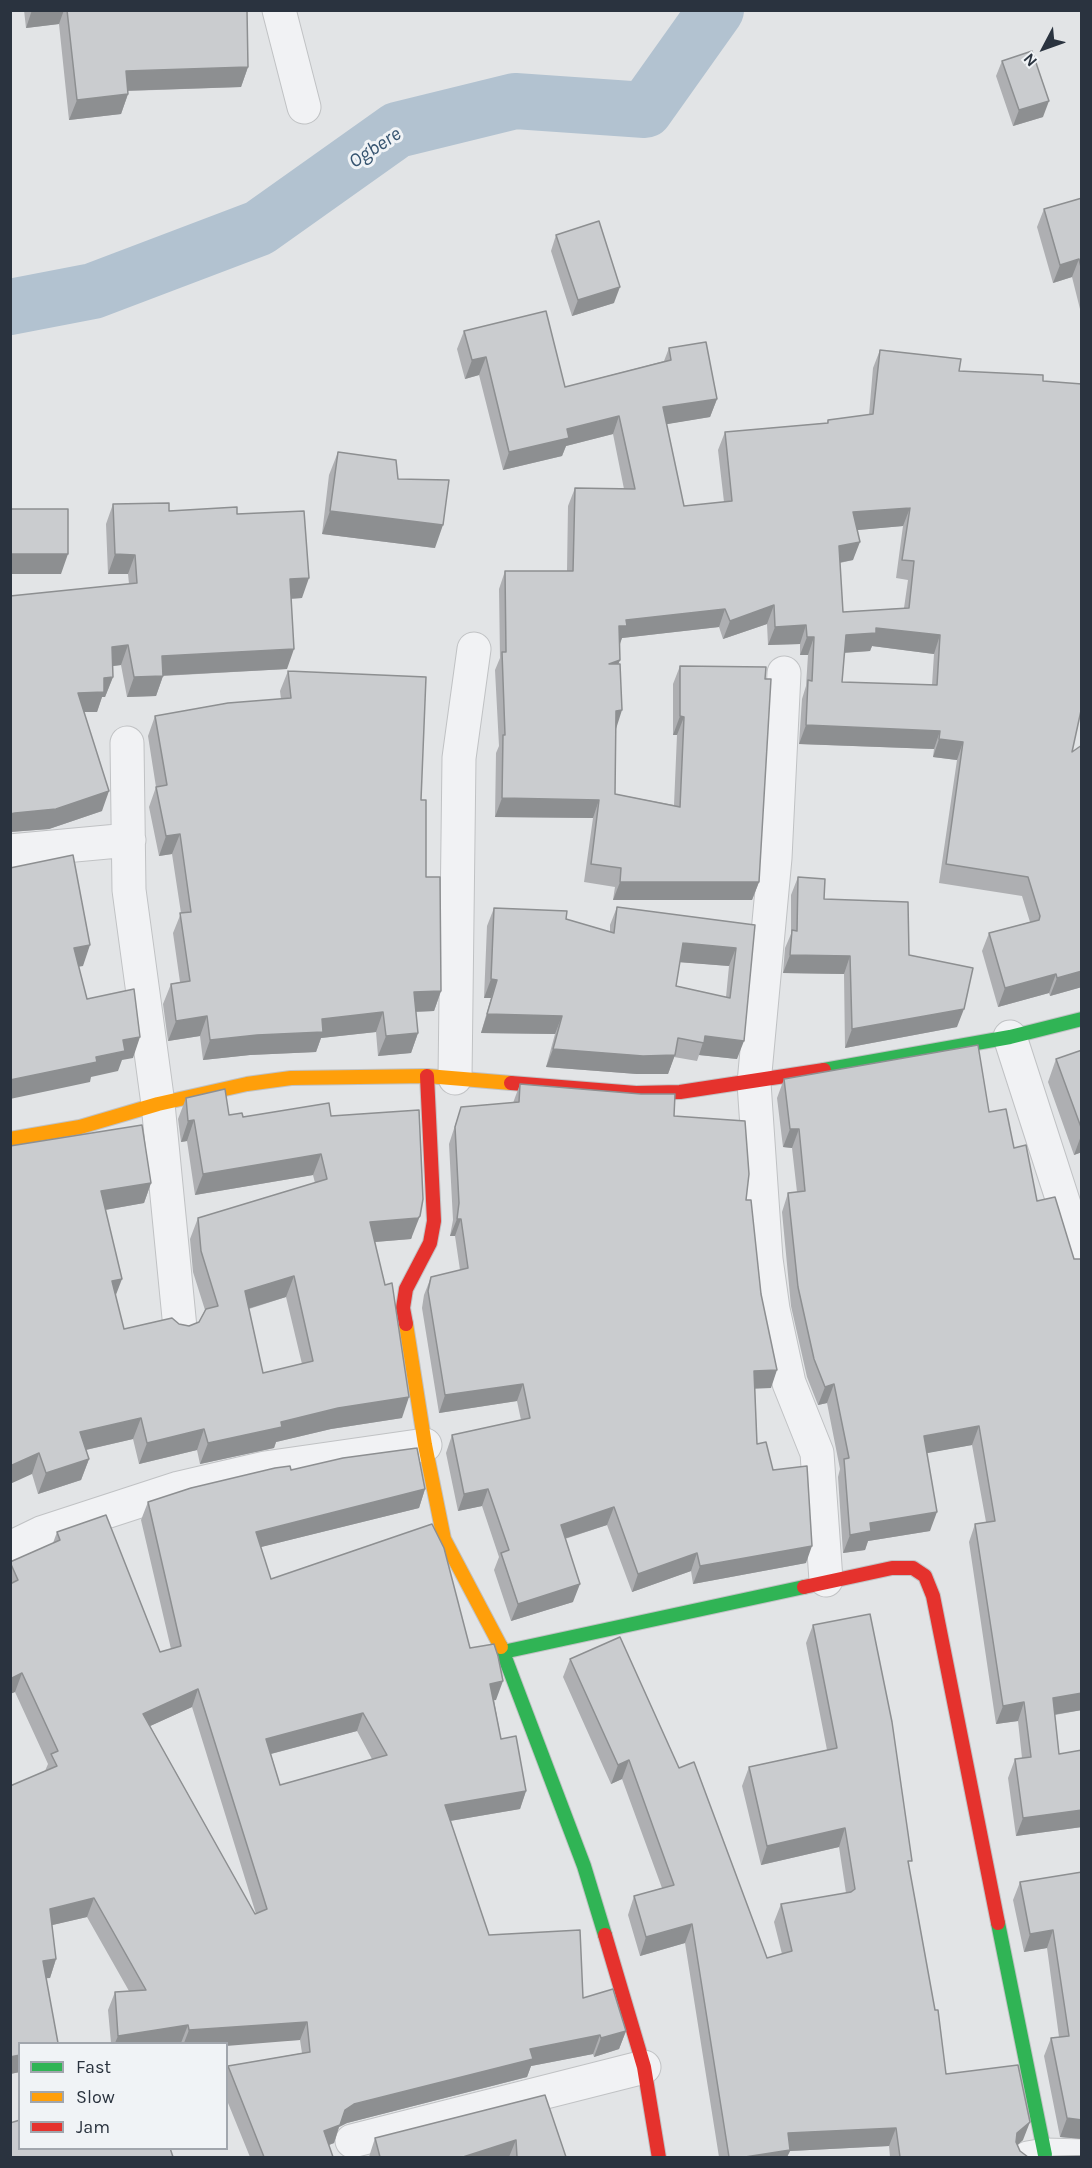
<!DOCTYPE html>
<html>
<head>
<meta charset="utf-8">
<style>
  body { margin:0 }
  #map { position:relative; width:1092px; height:2168px; overflow:hidden; background:#e2e4e6; font-family:Karla,sans-serif }
  canvas { display:block }
  .frame { position:absolute; inset:0; border:12px solid #2a333f; pointer-events:none }
  .legend { position:absolute; left:18px; top:2042px; width:210px; height:108px; box-sizing:border-box; background:#f0f3f6; border:2px solid #a1a6ad; margin:0; padding:8px 10px; list-style:none; font-size:18px; color:#2a333f }
  .legend li { display:flex; align-items:center; gap:12px; height:30px }
  .legend b { width:30px; border:2px solid #a1a6ad }
  .north { position:absolute; left:1014px; top:18px; width:60px; height:60px; -webkit-text-stroke:4px #f0f3f6; paint-order:stroke; rotate:229deg; font-size:16px; font-weight:700; line-height:24px; text-align:center; color:#2a333f }
  .north::after { content:''; display:block; margin:auto; width:21px; height:27px; background:#2a333f; clip-path:polygon(50% 0,100% 100%,50% 72%,0 100%) }
</style>
</head>
<body>
<div id="map">
<canvas width="1092" height="2168"></canvas>
<div class="frame"></div>
<ul class="legend">
<li><b style="height:8px;background:#30b455"></b>Fast</li>
<li><b style="height:8px;background:#ff9f0a"></b>Slow</li>
<li><b style="height:8px;background:#e5322d"></b>Jam</li>
</ul>
<div class="north">N</div>
</div>
<script>
const ctx = document.querySelector('canvas').getContext('2d');
ctx.lineJoin = 'round';
function toPath(rows) {
  const path = new Path2D();
  for (const r of rows) {
    path.moveTo(r[0], r[1]);
    for (let i = 2; i < r.length; i += 2) path.lineTo(r[i], r[i + 1]);
  }
  return path;
}
function strokePath(path, color, width, dash) {
  ctx.strokeStyle = color;
  ctx.lineWidth = width;
  ctx.lineCap = dash ? 'butt' : 'round';
  ctx.setLineDash(dash || []);
  ctx.stroke(path);
}
function paint(path, color) {
  ctx.fillStyle = color;
  ctx.fill(path, 'evenodd');
}
function label(font, color, halo, rows, align = 'center') {
  ctx.font = font + ' Karla,sans-serif';
  ctx.lineWidth = 6;
  ctx.setLineDash([]);
  ctx.textBaseline = 'middle';
  ctx.strokeStyle = halo;
  ctx.fillStyle = color;
  for (const [text, x, y, turn = 0] of rows) {
    ctx.save();
    ctx.translate(x, y);
    ctx.rotate((+turn || 0) * Math.PI / 180);
    ctx.textAlign = isNaN(turn) ? turn : align;
    if (halo) ctx.strokeText(text, 0, 0);
    ctx.fillText(text, 0, 0);
    ctx.restore();
  }
}
strokePath(toPath([
  [10,307,93,291,259,228,397,130,515,101,645,110,716,10]
]), '#b2c2d0', 56);
const street = toPath([
  [279,10,304,107],
  [784,673,775,858,754,1083,766,1259,773,1309,789,1383,817,1453,826,1580],
  [127,743,129,890,158,1104,180,1328],
  [10,851,129,840],
  [1010,1037,1082,1260],
  [455,1078,459,758,474,649],
  [10,1548,41,1533,179,1488,265,1468,425,1445],
  [352,2141,644,2067],
  [1028,2158,1045,2155,1082,2156]
]);
const fast = toPath([
  [824,1070,1010,1037,1082,1019],
  [501,1647,584,1866,605,1935],
  [503,1652,804,1587],
  [998,1923,1045,2155]
]);
const slow = toPath([
  [10,1139,80,1127,158,1104,247,1084,291,1078,427,1076,511,1083],
  [406,1324,425,1445,444,1539,501,1647]
]);
const jam = toPath([
  [511,1083,636,1093,680,1092,824,1070],
  [406,1324,403,1308,406,1289,430,1243,434,1221,427,1076],
  [804,1587,892,1568,913,1568,925,1576,933,1596,998,1923],
  [605,1935,644,2067,659,2158]
]);
strokePath(street, '#c0c2c4', 35);
strokePath(fast, '#c0c2c4', 16);
strokePath(slow, '#c0c2c4', 16);
strokePath(jam, '#c0c2c4', 16);
strokePath(street, '#f1f2f4', 33);
strokePath(fast, '#30b455', 14);
strokePath(slow, '#ff9f0a', 14);
strokePath(jam, '#e5322d', 14);
paint(toPath([
  [24,10,247,10,248,67,241,87,128,91,128,94,121,114,69,120,59,24,26,28],
  [1002,61,1043,117,1013,126,996,76],
  [1082,198,1082,317,1072,277,1053,283,1037,227,1044,209],
  [556,235,614,303,572,316,551,251],
  [464,331,565,387,664,361,669,348,717,399,710,417,666,424,684,506,724,502,718,450,725,432,827,423,828,420,869,415,873,368,880,350,959,371,1043,381,1072,752,1082,745,1082,987,1050,996,1049,993,998,1007,982,951,989,933,1030,922,1022,896,939,883,957,760,933,757,934,749,799,744,802,699,806,686,808,655,800,655,800,644,768,645,767,624,723,639,719,627,622,638,619,644,615,729,615,794,674,805,677,735,673,735,673,684,680,666,759,882,752,900,613,900,615,887,584,882,593,818,495,817,496,753,499,746,495,670,500,658,499,589,505,571,567,571,568,506,575,488,624,489,613,434,566,446,562,456,503,470,479,375,465,379,457,349],
  [903,526,896,578,908,580,904,608,843,612,840,563,853,560,857,530],
  [872,646,934,654,932,685,842,682,844,653,870,651],
  [338,452,398,479,435,548,322,534,329,475],
  [113,504,169,511,237,514,302,598,291,599,287,669,163,676,156,696,127,697,121,665,113,666,113,677,105,697,102,697,97,712,84,712,102,811,49,829,10,832,129,584,128,574,108,574,106,524],
  [288,671,421,800,426,877,441,991,434,1011,416,1012,418,1033,411,1053,378,1056,376,1032,321,1038,316,1052,250,1055,203,1060,200,1036,168,1041,163,1004,171,984,180,982,173,933,181,913,172,854,159,856,149,807,156,787,148,736,155,716,281,699,280,691],
  [798,877,824,899,909,955,957,1027,845,1048,844,974,783,973,785,948,791,934,791,895],
  [617,907,755,925,737,1059,699,1055,697,1061,674,1057,668,1074,637,1074,546,1067,555,1034,481,1033,491,998,484,998,487,926,494,908,566,919,610,932,610,925],
  [680,962,729,966,726,997,676,986],
  [1082,1050,1082,1152,1074,1155,1048,1082,1056,1059],
  [784,1079,989,1112,1014,1148,1037,1201,1074,1259,1082,1259,1082,1710,1055,1715,1059,1754,1082,1750,1082,1827,1016,1836,1008,1778,1015,1759,1022,1758,1018,1721,996,1724,969,1542,975,1524,986,1522,972,1445,926,1453,930,1531,868,1541,865,1550,843,1553,838,1477,840,1469,827,1403,818,1405,807,1377,791,1306,782,1212,788,1193,797,1192,792,1148,783,1147,777,1098],
  [520,1084,674,1116,746,1200,771,1388,755,1388,757,1444,773,1470,806,1563,693,1584,691,1571,632,1592,607,1525,565,1539,573,1602,511,1621,494,1570,499,1557,482,1506,458,1511,446,1453,452,1435,521,1420,517,1401,439,1413,422,1308,424,1295,431,1277,460,1270,455,1236,450,1236,453,1220,449,1144,461,1107,513,1103],
  [186,1098,229,1115,243,1117,331,1116,412,1237,411,1239,375,1242,402,1418,331,1429,276,1442,274,1448,200,1464,197,1450,139,1464,133,1439,86,1450,89,1459,81,1480,38,1494,32,1474,10,1146,151,1183,144,1203,105,1210,115,1296,124,1329,179,1324,189,1326,199,1322,205,1310,193,1272,190,1239,198,1218,315,1183,313,1175,195,1195,187,1141,181,1142,178,1119],
  [286,1297,302,1364,263,1373,249,1309],
  [291,1470,425,1489,419,1508,261,1547,271,1579,470,1648,496,1700,494,1700,501,1739,526,1791,520,1809,450,1821,489,1935,583,1998,626,2031,619,2049,594,2057,593,2054,531,2066,527,2077,347,2123,339,2127,334,2143,329,2145,333,2157,250,2157,226,2098,226,2070,228,2066,302,2053,300,2040,226,2043,111,2043,108,2010,115,1992,129,1991,87,1917,52,1925,56,1959,50,1978,46,1978,20,2043,20,2072,10,2074,45,1771,48,1764,15,1692,10,1694,10,1562,53,1543,57,1532,160,1652,171,1649,141,1520,148,1502],
  [192,1707,256,1914,255,1914,150,1726],
  [357,1731,372,1759,280,1785,271,1754],
  [813,1625,909,1869,946,2074,1023,2140,1017,2145,1020,2151,1028,2157,1082,2157,890,2157,889,2146,790,2151,787,2157,719,2157,685,1943,640,1956,628,1915,634,1896,662,1888,622,1779,611,1784,563,1677,570,1659,679,1768,767,1958,782,1954,774,1922,781,1904,846,1893,839,1847,761,1865,742,1786,749,1767,827,1750,806,1643],
  [1082,1872,1082,2139,1060,2137,1044,2056,1051,2038,1059,2037,1047,1948,1024,1952,1013,1900,1020,1882],
  [545,2095,566,2157,369,2157,375,2138]
]), '#aeafb2');
paint(toPath([
  [32,10,64,10,59,24,26,28],
  [248,67,241,87,118,91,126,71],
  [128,94,121,114,69,120,77,100],
  [1049,101,1043,117,1013,126,1019,110],
  [1079,259,1072,277,1053,283,1060,265],
  [620,287,614,303,572,316,578,300],
  [486,357,479,375,465,379,472,360],
  [717,399,710,417,656,426,663,407],
  [619,416,613,434,566,446,562,456,503,470,509,452,567,429],
  [910,508,903,526,847,531,853,512],
  [330,511,443,525,435,548,322,534],
  [860,542,853,560,832,564,839,546],
  [10,554,68,554,61,574,10,574],
  [115,554,135,555,128,574,108,574],
  [309,578,302,598,283,599,290,579],
  [774,605,767,624,723,639,730,621],
  [725,609,719,627,622,638,620,644,612,644,619,626,626,620],
  [806,625,800,644,768,645,775,627],
  [876,628,940,635,934,654,872,646,870,651,839,653,846,635],
  [807,637,814,637,808,655,800,655],
  [128,645,121,665,105,667,112,647],
  [294,649,287,669,155,676,162,656],
  [620,660,613,678,609,664],
  [163,676,156,696,127,697,134,677],
  [113,677,105,697,102,697,97,712,71,712,78,693,104,678],
  [622,710,616,729,616,711],
  [680,716,684,717,677,735,673,735],
  [806,725,940,731,934,749,799,744],
  [939,739,963,742,957,760,933,757],
  [109,791,102,811,49,829,10,832,10,814],
  [502,798,599,800,593,818,495,817],
  [180,834,172,854,159,856,166,836],
  [620,882,759,882,752,900,613,900],
  [683,943,736,948,729,966,677,962],
  [90,945,83,966,66,969,74,948],
  [790,955,850,956,844,974,783,973],
  [1082,971,1082,987,1050,996,1057,978],
  [1056,974,1049,993,998,1007,1005,988],
  [491,979,497,980,491,998,484,998],
  [441,991,434,1011,406,1012,414,992],
  [964,1009,957,1027,845,1048,852,1029],
  [383,1012,376,1032,321,1038,316,1052,250,1055,203,1060,210,1040,322,1019],
  [487,1014,562,1016,555,1034,481,1033],
  [207,1016,200,1036,168,1041,176,1021],
  [418,1033,411,1053,378,1056,386,1036],
  [705,1036,744,1041,737,1059,699,1055],
  [140,1037,133,1058,122,1060,118,1071,91,1077,90,1082,10,1099,10,1080,96,1057,123,1040],
  [553,1049,675,1055,668,1074,637,1074,546,1067],
  [194,1120,187,1141,181,1142,188,1121],
  [790,1129,799,1129,792,1148,783,1147],
  [1082,1133,1082,1152,1074,1155],
  [321,1154,313,1175,195,1195,203,1174],
  [151,1183,144,1203,93,1212,101,1191],
  [420,1216,411,1239,362,1243,370,1222],
  [457,1219,461,1219,455,1236,450,1236],
  [294,1276,286,1297,237,1312,245,1291],
  [122,1279,114,1300,112,1281],
  [777,1370,771,1388,748,1389,754,1371],
  [523,1384,517,1401,439,1413,445,1395],
  [834,1384,827,1403,818,1405,825,1387],
  [409,1397,402,1418,331,1429,276,1442,274,1448,200,1464,208,1443,281,1422,338,1408],
  [141,1418,133,1439,72,1453,80,1432],
  [979,1426,972,1445,917,1455,924,1436],
  [204,1429,197,1450,139,1464,147,1443],
  [39,1453,32,1474,10,1484,10,1466],
  [89,1459,81,1480,38,1494,46,1473],
  [425,1489,419,1508,249,1550,256,1532],
  [488,1489,482,1506,458,1511,464,1494],
  [614,1507,607,1525,554,1542,561,1525],
  [937,1512,930,1531,868,1541,865,1550,843,1553,850,1535,870,1523],
  [812,1546,806,1563,693,1584,700,1566],
  [697,1553,691,1571,632,1592,638,1574],
  [580,1584,573,1602,511,1621,518,1604],
  [22,1673,15,1692,10,1694,10,1679],
  [503,1681,496,1700,484,1702,490,1684],
  [198,1689,192,1707,137,1732,143,1714],
  [1082,1693,1082,1710,1046,1716,1053,1698],
  [1024,1702,1018,1721,996,1724,1003,1706],
  [363,1713,357,1731,259,1757,266,1739],
  [629,1760,622,1779,611,1784,618,1765],
  [526,1791,520,1809,438,1823,445,1805],
  [1082,1810,1082,1827,1016,1836,1023,1818],
  [845,1828,839,1847,761,1865,767,1846],
  [94,1898,87,1917,44,1927,50,1909],
  [692,1924,685,1943,640,1956,646,1937],
  [1053,1930,1047,1948,1024,1952,1030,1934],
  [56,1959,50,1978,37,1979,43,1961],
  [307,2022,300,2040,226,2046,226,2043,184,2043,189,2030],
  [188,2025,181,2043,115,2043,118,2036],
  [626,2031,619,2049,594,2057,601,2038],
  [600,2035,593,2054,531,2066,527,2077,347,2123,339,2127,334,2143,318,2149,324,2131,345,2110,354,2104,530,2049],
  [20,2055,20,2072,10,2074,10,2057],
  [1067,2118,1082,2120,1082,2139,1060,2137],
  [1030,2122,1023,2140,1011,2151,1017,2133],
  [896,2128,889,2146,790,2151,787,2157,745,2157,788,2133],
  [516,2140,509,2157,463,2157]
]), '#8d8f91');
const building = toPath([
  [67,10,247,10,248,67,126,71,128,94,77,100,67,10],
  [1032,51,1049,101,1019,110,1002,61,1032,51],
  [1082,198,1082,271,1079,259,1060,265,1044,209,1082,198],
  [599,221,620,287,578,300,556,235,599,221],
  [546,311,565,387,671,360,669,348,706,342,717,399,663,407,684,506,732,501,725,432,828,423,828,420,873,414,880,350,961,359,959,371,1043,375,1043,381,1082,384,1082,706,1072,752,1082,745,1082,971,1057,978,1056,974,1005,988,989,933,1039,920,1040,916,1028,877,946,864,963,742,939,739,940,731,806,725,808,680,812,681,814,637,807,637,806,625,775,627,774,605,730,621,725,609,626,620,627,626,619,626,620,660,609,664,620,664,622,710,616,711,615,794,680,807,684,717,680,716,680,666,766,667,765,679,771,679,759,882,620,882,621,868,591,864,599,800,502,798,503,735,505,735,502,652,506,652,505,571,573,571,575,488,635,489,619,416,567,429,569,438,509,452,486,357,472,360,464,331,546,311],
  [910,508,902,560,914,561,909,608,843,612,839,546,860,542,853,512,910,508],
  [876,628,940,635,937,685,842,682,846,635,876,633,876,628],
  [338,452,396,460,398,479,449,480,443,525,330,511,338,452],
  [169,503,169,511,237,507,237,514,304,511,309,578,290,579,294,649,162,656,163,676,134,677,128,645,112,647,113,677,104,678,104,692,78,693,109,791,56,809,15,813,10,814,10,596,137,583,135,555,115,554,113,504,169,503],
  [10,509,68,509,68,554,10,554,10,509],
  [288,671,426,677,421,800,426,800,426,877,440,877,441,991,414,992,418,1033,386,1036,383,1012,322,1019,323,1032,257,1035,210,1040,207,1016,176,1021,171,984,190,981,180,913,191,912,180,834,166,836,156,787,167,785,155,716,228,703,291,698,288,671],
  [73,855,90,945,74,948,87,999,134,989,140,1037,123,1040,125,1051,96,1057,97,1062,10,1080,10,868,73,855],
  [798,877,825,879,824,899,908,902,909,955,973,968,964,1009,852,1029,850,956,790,955,792,930,797,931,798,877],
  [617,907,755,925,744,1041,705,1036,704,1043,678,1038,675,1055,643,1056,553,1049,562,1016,487,1014,497,980,491,979,494,908,567,911,566,919,614,933,617,907],
  [683,943,736,948,730,998,676,986,683,943],
  [978,1045,989,1112,1006,1109,1014,1148,1026,1145,1037,1201,1055,1197,1074,1259,1082,1259,1082,1693,1053,1698,1059,1754,1082,1750,1082,1810,1023,1818,1015,1759,1031,1757,1024,1702,1003,1706,975,1524,995,1521,979,1426,924,1436,937,1512,870,1523,871,1531,850,1535,844,1459,849,1458,834,1384,825,1387,814,1359,798,1287,788,1193,805,1191,799,1129,790,1129,784,1079,978,1045],
  [1082,1050,1082,1130,1056,1059,1082,1050],
  [520,1084,641,1094,675,1094,674,1116,745,1121,749,1174,746,1200,751,1200,761,1294,777,1370,754,1371,757,1444,766,1442,773,1470,807,1466,812,1546,700,1566,697,1553,638,1574,614,1507,561,1525,580,1584,518,1604,501,1553,509,1550,488,1489,464,1494,452,1435,530,1418,523,1384,445,1395,428,1291,431,1277,468,1268,461,1219,457,1219,459,1203,455,1127,461,1107,519,1102,520,1084],
  [225,1089,229,1115,242,1113,243,1117,329,1103,331,1116,419,1110,423,1199,420,1216,418,1218,370,1222,385,1285,392,1283,409,1397,338,1408,281,1422,282,1427,208,1443,204,1429,147,1443,141,1418,80,1432,89,1459,46,1473,39,1453,10,1466,10,1146,142,1125,151,1183,101,1191,122,1279,112,1281,124,1329,172,1318,179,1324,189,1326,199,1322,206,1309,218,1306,201,1251,198,1218,327,1179,321,1154,203,1174,194,1120,188,1121,186,1098,225,1089],
  [294,1276,313,1361,263,1373,245,1291,294,1276],
  [417,1448,425,1489,256,1532,271,1579,432,1524,444,1548,470,1648,494,1644,498,1656,503,1681,490,1684,501,1739,516,1736,526,1791,445,1805,489,1935,580,1930,583,1998,613,1989,626,2031,601,2038,600,2035,530,2049,533,2059,354,2104,345,2110,340,2125,324,2131,333,2157,264,2157,228,2066,310,2052,307,2022,189,2030,188,2025,118,2036,115,1992,146,1990,94,1898,50,1909,56,1959,43,1961,58,2043,20,2043,20,2055,10,2057,10,1786,57,1766,51,1754,58,1751,22,1673,10,1679,10,1584,18,1580,10,1562,60,1540,57,1532,106,1515,160,1652,181,1646,148,1502,191,1488,275,1468,290,1466,291,1470,343,1458,417,1448],
  [198,1689,267,1909,255,1914,143,1714,198,1689],
  [363,1713,387,1755,280,1785,266,1739,363,1713],
  [870,1614,892,1722,912,1861,908,1861,935,2010,938,2010,946,2074,1018,2065,1030,2122,1017,2133,1016,2142,1020,2151,1028,2157,1082,2156,1082,2157,900,2157,896,2128,788,2133,790,2150,745,2157,729,2157,692,1924,646,1937,634,1896,674,1885,629,1760,618,1765,570,1659,620,1637,679,1768,694,1762,767,1958,792,1951,781,1904,851,1892,855,1889,845,1828,767,1846,749,1767,837,1748,813,1625,870,1614],
  [1082,1872,1082,2120,1067,2118,1051,2038,1069,2036,1053,1930,1030,1934,1020,1882,1082,1872],
  [545,2095,566,2157,517,2157,516,2140,463,2157,380,2157,375,2138,545,2095],
  [20,2120,20,2148,170,2148,173,2157,10,2157,10,2123,20,2120]
]);
paint(building, '#cacccf');
strokePath(building, '#8d8f91', 1.5);
label('italic 20px', '#365470', '#f0f3f6', [
  ["Ogbere",375,148,-33]
]);
</script>
</body>
</html>
